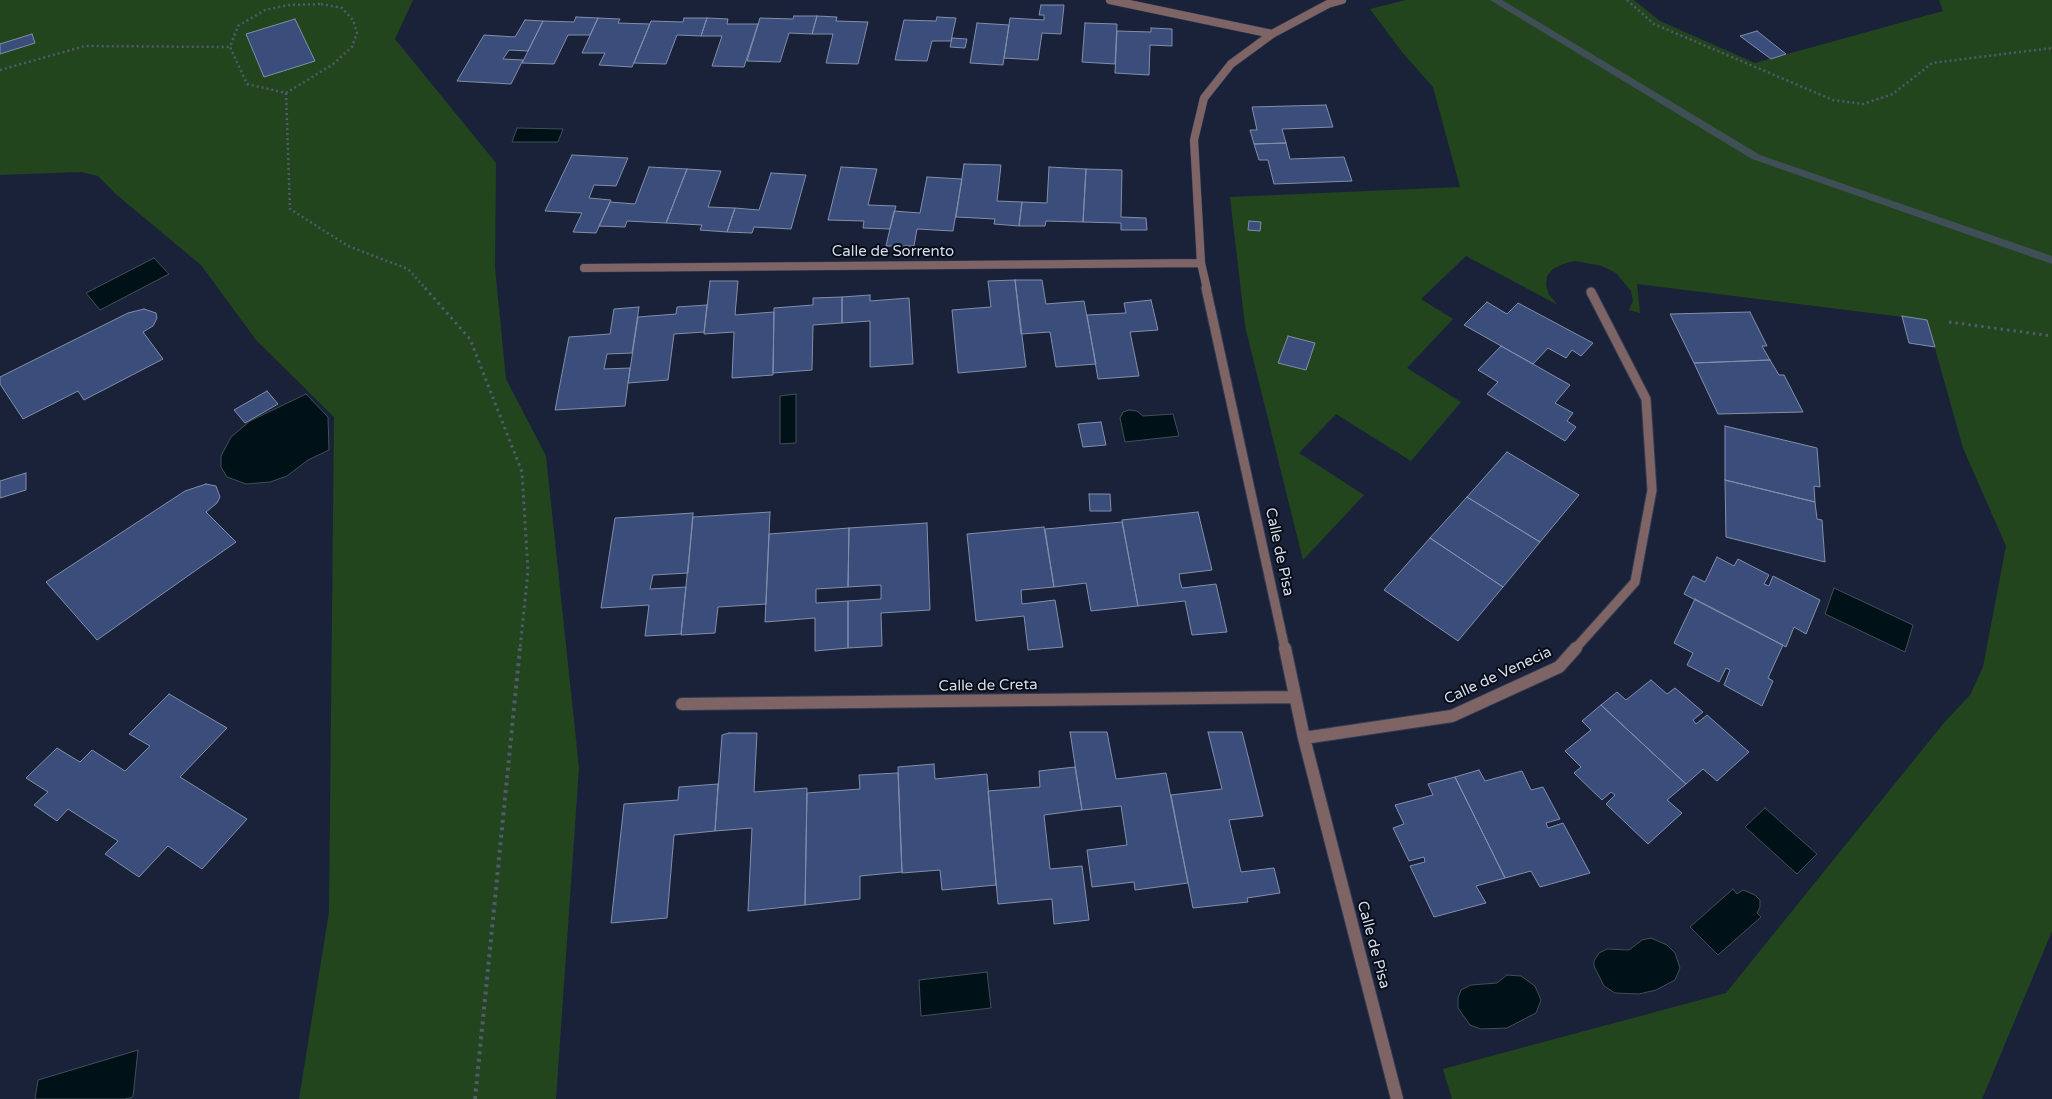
<!DOCTYPE html>
<html>
<head>
<meta charset="utf-8">
<style>
  body { margin:0 }
  canvas { display:block; background:#192239 }
</style>
</head>
<body>
<canvas width="2052" height="1099"></canvas>
<script>
const ctx = document.querySelector('canvas').getContext('2d');
ctx.lineJoin = 'round';
function paint(path, color) {
  ctx.fillStyle = color;
  ctx.fill(path, 'evenodd');
}
function toPath(rows) {
  const path = new Path2D();
  for (const r of rows) {
    path.moveTo(r[0], r[1]);
    for (let i = 2; i < r.length; i += 2) path.lineTo(r[i], r[i + 1]);
  }
  return path;
}
function strokePath(path, color, width, dash) {
  ctx.strokeStyle = color;
  ctx.lineWidth = width;
  ctx.lineCap = dash ? 'butt' : 'round';
  ctx.setLineDash(dash || []);
  ctx.stroke(path);
}
function label(font, color, halo, rows, align = 'center') {
  ctx.font = font + ' "Varela Round",sans-serif';
  ctx.lineWidth = 4;
  ctx.setLineDash([]);
  ctx.textBaseline = 'middle';
  ctx.strokeStyle = halo;
  ctx.fillStyle = color;
  for (const [text, x, y, turn = 0] of rows) {
    ctx.save();
    ctx.translate(x, y);
    ctx.rotate((+turn || 0) * Math.PI / 180);
    ctx.textAlign = isNaN(turn) ? turn : align;
    if (halo) ctx.strokeText(text, 0, 0);
    ctx.fillText(text, 0, 0);
    ctx.restore();
  }
}
paint(toPath([
  [0,0,413,0,395,39,496,163,495,268,506,379,546,456,579,768,556,1099,299,1099,329,912,334,417,256,340,201,265,118,196,98,176,81,172,0,175],
  [1406,0,1634,0,1660,21,1755,63,1943,11,1939,0,2052,0,2052,931,1982,1099,1452,1099,1443,1069,1726,993,1943,724,1970,695,1983,667,2006,546,1963,448,1927,320,1637,284,1640,313,1629,310,1633,301,1631,291,1616,273,1602,266,1575,261,1563,264,1553,269,1547,276,1546,286,1549,295,1558,305,1466,256,1421,299,1453,319,1407,368,1461,402,1411,461,1336,414,1299,453,1364,495,1303,560,1245,326,1230,197,1460,187,1433,87,1402,52,1370,9]
]), '#22451e');
const water = toPath([
  [517,128,563,129,558,142,512,142,517,128],
  [154,258,169,274,100,310,86,293,154,258],
  [306,394,328,417,329,450,308,460,287,476,270,482,246,484,227,477,221,467,221,456,231,437,250,421,306,394],
  [796,394,796,443,780,444,780,396,796,394],
  [1129,410,1137,411,1143,416,1173,414,1179,436,1125,442,1120,418,1123,412,1129,410],
  [1834,588,1913,625,1905,652,1825,614,1834,588],
  [1765,808,1817,854,1797,874,1745,827,1765,808],
  [1733,889,1737,894,1743,890,1755,895,1760,900,1760,907,1757,913,1761,917,1718,955,1690,927,1733,889],
  [1651,938,1667,945,1675,953,1680,968,1675,980,1656,990,1639,994,1615,993,1604,986,1594,966,1594,961,1599,953,1607,949,1629,950,1642,940,1651,938],
  [987,972,991,1008,921,1016,919,980,987,972],
  [1507,975,1521,976,1535,986,1541,1000,1536,1013,1507,1028,1481,1029,1470,1025,1458,1008,1458,998,1461,990,1471,985,1497,983,1507,975],
  [138,1050,133,1097,125,1099,35,1099,38,1080,138,1050]
]);
paint(water, '#001217');
strokePath(water, '#404f57', 1);
paint(toPath([
  [1490,0,1502,0,1760,155,2052,256,2052,264,1752,159,1490,0]
]), '#404f57');
const building = toPath([
  [1041,5,1064,5,1061,34,1042,33,1038,60,1004,58,1010,18,1044,20,1044,15,1039,15,1041,5],
  [794,16,817,16,812,34,789,33,780,62,747,61,760,18,793,19,794,16],
  [817,16,837,17,836,21,868,22,858,64,826,63,833,34,812,34,817,16],
  [576,17,598,18,590,35,568,35,554,64,522,63,543,21,574,22,576,17],
  [937,17,956,18,951,41,932,41,927,61,895,60,904,20,936,21,937,17],
  [598,18,620,19,618,23,650,24,632,67,599,65,605,53,582,53,598,18],
  [684,18,707,18,701,36,677,35,666,64,634,63,651,21,683,22,684,18],
  [707,18,728,19,727,24,758,24,744,67,712,66,722,36,701,36,707,18],
  [295,19,315,61,264,77,246,34,295,19],
  [525,20,543,21,528,51,509,50,503,59,523,60,511,84,457,81,484,35,515,37,525,20],
  [977,23,1009,25,1003,65,970,63,977,23],
  [1085,23,1117,24,1115,64,1082,62,1085,23],
  [1151,28,1172,29,1172,46,1150,45,1149,75,1115,73,1117,31,1151,32,1151,28],
  [1757,31,1786,54,1771,59,1740,36,1757,31],
  [32,34,35,43,0,54,0,44,32,34],
  [952,38,967,39,965,48,950,47,952,38],
  [1326,105,1333,127,1282,129,1286,143,1254,144,1250,130,1257,130,1252,107,1326,105],
  [1286,143,1290,159,1344,157,1352,181,1274,184,1268,160,1259,160,1254,144,1286,143],
  [572,155,628,158,616,186,594,185,589,198,611,200,596,233,573,232,582,213,545,211,572,155],
  [964,164,1001,165,997,201,1022,202,1019,226,994,224,995,219,956,217,964,164],
  [649,167,687,169,666,223,627,221,625,227,599,226,610,202,635,204,649,167],
  [841,167,877,169,868,205,896,206,890,229,863,228,864,221,828,220,841,167],
  [1049,167,1086,169,1083,222,1046,221,1045,226,1019,226,1022,202,1047,203,1049,167],
  [687,169,721,171,708,207,735,208,727,232,700,230,702,225,666,223,687,169],
  [1086,169,1122,170,1121,217,1146,218,1147,230,1121,230,1121,223,1083,222,1086,169],
  [771,173,806,175,791,229,754,227,752,233,727,232,735,208,759,210,771,173],
  [927,177,962,179,953,231,917,229,914,246,886,246,894,211,920,213,927,177],
  [1249,221,1261,222,1260,231,1248,230,1249,221],
  [1015,280,1042,280,1046,304,1084,301,1096,364,1056,367,1050,332,1021,334,1015,280],
  [1015,280,1026,367,958,373,952,310,991,307,988,281,1015,280],
  [710,281,738,281,735,315,774,312,773,375,732,378,734,332,704,334,710,281],
  [870,295,870,301,909,298,913,364,870,367,870,321,842,323,842,297,870,295],
  [842,297,842,323,813,325,812,370,773,373,774,308,813,305,813,298,842,297],
  [1151,300,1158,330,1130,332,1139,376,1098,379,1087,315,1126,313,1124,303,1151,300],
  [1487,302,1507,314,1518,303,1593,343,1581,356,1572,350,1566,358,1548,348,1533,364,1464,325,1487,302],
  [707,305,704,332,674,334,668,380,628,383,638,317,676,314,677,307,707,305],
  [639,307,632,353,607,354,604,369,630,368,625,406,555,410,569,337,610,334,614,309,639,307],
  [144,309,156,313,157,318,153,326,143,332,163,359,84,400,78,391,23,419,0,384,0,377,128,313,144,309],
  [1750,312,1767,346,1762,346,1770,360,1694,363,1670,314,1750,312],
  [1902,316,1927,320,1935,347,1909,343,1902,316],
  [1288,336,1315,343,1306,370,1278,363,1288,336],
  [1501,346,1570,385,1555,403,1573,413,1567,421,1576,427,1565,441,1487,394,1498,382,1478,370,1501,346],
  [1770,360,1779,375,1784,375,1803,412,1718,414,1694,363,1770,360],
  [267,391,278,404,245,423,234,410,267,391],
  [1101,422,1106,445,1083,447,1078,424,1101,422],
  [1725,426,1817,448,1820,487,1814,486,1815,502,1725,480,1725,426],
  [1507,452,1579,495,1540,542,1467,497,1507,452],
  [26,473,26,490,0,498,0,481,26,473],
  [1725,480,1815,502,1817,519,1822,520,1825,562,1726,537,1725,480],
  [206,484,216,486,220,497,217,503,206,512,236,542,97,640,46,582,185,491,206,484],
  [1089,494,1110,494,1111,511,1090,511,1089,494],
  [1467,497,1540,542,1503,587,1430,538,1467,497],
  [770,512,766,604,718,607,715,633,681,635,693,517,770,512],
  [1198,512,1212,570,1179,574,1180,581,1182,588,1216,584,1227,632,1192,635,1185,601,1138,606,1122,520,1198,512],
  [693,513,688,573,653,575,650,589,686,587,681,634,645,636,649,605,601,608,615,518,693,513],
  [1122,522,1138,606,1091,611,1086,583,1054,587,1045,529,1122,522],
  [927,523,930,610,881,613,882,646,848,648,848,601,881,599,881,585,848,587,849,528,927,523],
  [1044,527,1054,587,1021,590,1022,604,1055,600,1063,647,1028,650,1024,616,976,621,967,534,1044,527],
  [849,528,848,587,816,589,816,603,848,601,848,648,815,651,815,618,765,622,769,534,849,528],
  [1430,538,1503,587,1458,641,1384,590,1430,538],
  [1717,557,1734,566,1738,559,1769,575,1764,584,1769,586,1773,576,1820,600,1806,634,1794,627,1786,647,1684,594,1693,576,1705,582,1717,557],
  [1695,599,1783,645,1768,678,1773,681,1762,706,1724,685,1730,670,1726,668,1719,682,1687,665,1693,653,1674,643,1695,599],
  [1651,680,1667,694,1675,688,1703,712,1693,720,1696,724,1707,715,1749,752,1717,781,1703,769,1686,784,1601,705,1617,692,1626,700,1651,680],
  [169,694,227,728,180,777,247,819,202,869,168,846,139,877,105,854,118,841,68,809,57,821,34,805,48,792,26,778,57,748,80,762,92,750,125,771,150,746,129,734,169,694],
  [1601,705,1686,784,1667,800,1682,813,1648,844,1606,804,1615,795,1611,792,1602,800,1574,773,1581,767,1565,751,1591,730,1582,721,1601,705],
  [1070,732,1107,732,1116,779,1166,773,1188,883,1135,890,1134,882,1092,887,1087,850,1127,845,1121,806,1082,810,1070,732],
  [1208,732,1242,732,1263,816,1229,820,1241,872,1274,868,1280,893,1247,898,1248,902,1193,908,1171,795,1222,789,1208,732],
  [729,733,757,733,754,792,807,788,805,905,748,911,752,828,715,831,722,735,729,733],
  [934,764,935,779,987,774,996,885,942,890,940,870,902,873,898,767,934,764],
  [1075,767,1082,810,1044,815,1050,869,1082,866,1089,920,1054,924,1052,899,998,904,988,791,1040,787,1039,771,1075,767],
  [1479,770,1485,781,1522,771,1531,790,1543,787,1560,819,1546,823,1548,828,1563,823,1590,873,1540,887,1531,871,1505,878,1455,777,1479,770],
  [898,773,902,872,860,876,860,899,805,905,807,793,860,789,859,775,898,773],
  [1455,777,1505,878,1476,886,1486,903,1434,917,1410,866,1425,862,1424,857,1409,861,1393,828,1404,824,1395,805,1433,795,1428,784,1455,777],
  [718,784,715,831,674,835,667,918,611,923,624,804,678,800,679,787,718,784]
]);
paint(building, '#3b4d7a');
strokePath(building, '#818eab', 1);
const minorFar2 = toPath([
  [1110,0,1272,34],
  [584,268,1201,263],
  [1207,289,1201,263,1194,140,1204,98,1231,64,1272,34,1328,4,1342,0]
]);
const minorFar1 = toPath([
  [1206,288,1285,649],
  [1575,649,1635,582,1652,490,1646,399,1591,292]
]);
const minor = toPath([
  [1285,648,1304,738,1397,1099],
  [682,704,1294,697],
  [1304,738,1452,716,1559,667,1576,648]
]);
strokePath(minorFar2, '#333c52', 9);
strokePath(minorFar1, '#333c52', 11);
strokePath(minor, '#333c52', 14);
strokePath(toPath([
  [1627,0,1654,24,1833,100,1863,104,1893,94,1932,63,2052,48],
  [321,4,342,8,353,20,357,33,352,47,332,65,286,93,247,84,230,47,238,26,265,10,289,5,321,4],
  [0,70,85,46,230,47],
  [286,93,290,209,348,246,408,269,426,289]
]), '#525a6f', 2.5, [2, 3]);
strokePath(toPath([
  [425,288,470,339,522,472,528,571,520,649],
  [1949,322,2052,336]
]), '#525a6f', 3, [2.5, 4]);
strokePath(toPath([
  [475,1099,520,648]
]), '#525a6f', 4, [3, 4.5]);
strokePath(minorFar2, '#7f6466', 8);
strokePath(minorFar1, '#7f6466', 9);
strokePath(minor, '#7f6466', 12);
label('15px', '#d5dcec', '#080c16', [
  ["Calle de Sorrento",893,252],
  ["Calle de Pisa",1279,552,78],
  ["Calle de Venecia",1498,676,-25],
  ["Calle de Creta",988,686,-1],
  ["Calle de Pisa",1373,945,75]
]);
</script>
</body>
</html>
